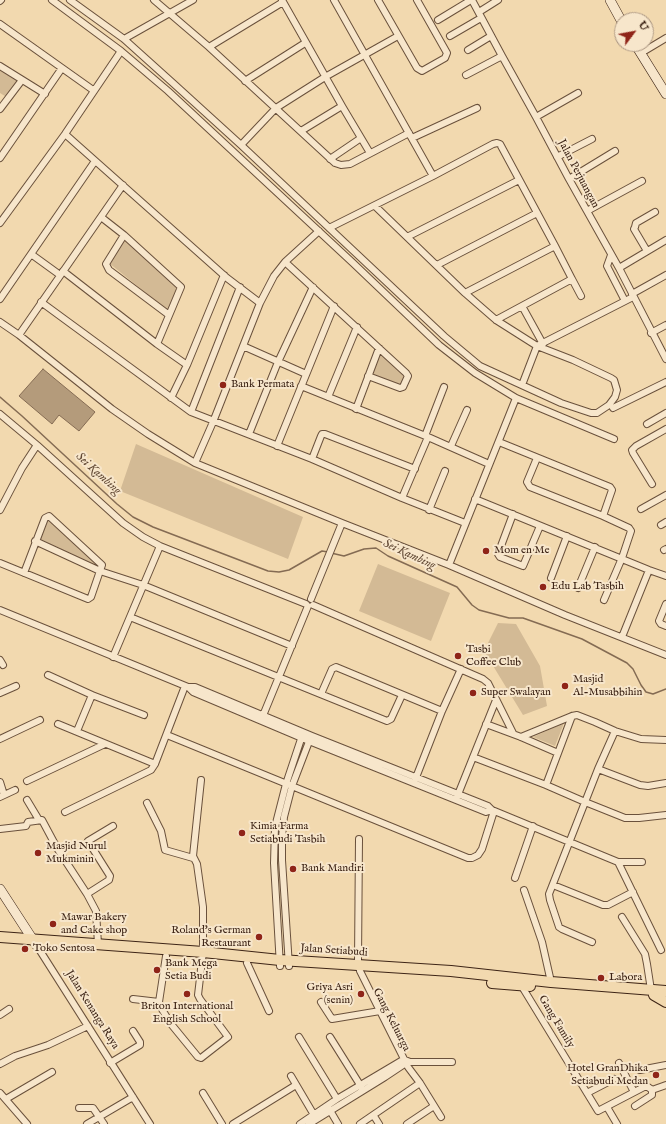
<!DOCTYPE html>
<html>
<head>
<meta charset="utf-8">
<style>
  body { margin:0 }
  #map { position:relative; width:666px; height:1124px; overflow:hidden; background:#f2d9af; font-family:"IM FELL English",serif }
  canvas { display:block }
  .north { position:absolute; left:614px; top:12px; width:40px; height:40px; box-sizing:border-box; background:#f7e6cb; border:1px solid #ad9883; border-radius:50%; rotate:58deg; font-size:11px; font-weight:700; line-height:16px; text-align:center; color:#3d2416 }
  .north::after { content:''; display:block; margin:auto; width:14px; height:18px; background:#8f2418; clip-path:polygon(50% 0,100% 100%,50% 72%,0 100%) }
</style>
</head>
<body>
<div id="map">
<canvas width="666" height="1124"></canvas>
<div class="north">U</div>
</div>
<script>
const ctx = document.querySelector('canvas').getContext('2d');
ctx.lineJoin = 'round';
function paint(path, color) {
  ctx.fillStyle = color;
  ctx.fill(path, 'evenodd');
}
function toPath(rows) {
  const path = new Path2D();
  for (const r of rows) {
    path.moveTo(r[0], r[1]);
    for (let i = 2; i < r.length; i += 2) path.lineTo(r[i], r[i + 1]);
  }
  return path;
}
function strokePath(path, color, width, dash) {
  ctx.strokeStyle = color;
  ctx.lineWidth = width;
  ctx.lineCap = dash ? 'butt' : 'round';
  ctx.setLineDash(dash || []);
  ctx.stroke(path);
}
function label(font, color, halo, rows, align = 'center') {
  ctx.font = font + ' "IM FELL English",serif';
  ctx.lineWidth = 4;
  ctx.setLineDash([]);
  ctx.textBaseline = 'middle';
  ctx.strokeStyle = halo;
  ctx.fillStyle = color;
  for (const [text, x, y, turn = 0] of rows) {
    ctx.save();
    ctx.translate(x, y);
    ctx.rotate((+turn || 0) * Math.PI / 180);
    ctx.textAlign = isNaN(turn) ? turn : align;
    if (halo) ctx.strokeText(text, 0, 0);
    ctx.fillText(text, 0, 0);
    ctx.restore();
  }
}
paint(toPath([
  [0,68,20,81,8,98,0,93],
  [124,237,178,284,168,311,109,263],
  [379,348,406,374,400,388,369,376],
  [136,444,303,517,288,559,120,491],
  [47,517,101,566,100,571,37,541],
  [378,564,450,593,431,641,359,611],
  [498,623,516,624,540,666,547,706,523,715,484,651],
  [564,723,555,746,533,737]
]), '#d3ba95');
const water = toPath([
  [43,369,95,412,79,431,59,415,52,424,19,396,43,369]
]);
paint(water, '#b49b7b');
strokePath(water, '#846b53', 1);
strokePath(toPath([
  [0,397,22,416,117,504,133,517,153,527,268,571,279,572,289,570,322,551,328,552],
  [331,553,344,556,364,549,376,548,388,556,457,587,472,605,479,610,509,618,523,618,582,639,627,663,633,669,641,685,646,692,653,694,666,689]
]), '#846b53', 1.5);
const street = toPath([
  [52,0,121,51,168,91,353,263,439,345,475,373,516,398,614,439],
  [70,0,124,39,174,84,241,145,444,336,480,366,561,403,591,413,597,413,609,405,615,397,617,390,614,380,611,378,573,360,537,346,496,320,465,293,375,206],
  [154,0,209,47,335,163,341,165,350,164,409,133],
  [282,0,342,106],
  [334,0,433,176],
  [378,0,417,68,422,71,445,58,447,53,417,0],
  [472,0,502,56,536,117,569,179,619,268,666,359],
  [0,1,1,0],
  [479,12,498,0],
  [438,20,471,0],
  [0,24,93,90],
  [450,36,481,18],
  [124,39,193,0],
  [209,47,283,2],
  [468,50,491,36],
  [641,53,666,38],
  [0,66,45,94],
  [466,75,502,56],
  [245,81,305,43],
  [0,109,22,80],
  [536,117,578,93],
  [301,131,342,106,370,153],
  [65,134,227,278,260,303],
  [412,138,477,108],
  [241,145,276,108,325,77,398,36],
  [557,157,592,139],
  [0,158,62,68],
  [330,159,361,138],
  [569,179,615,151],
  [587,211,642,181],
  [101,217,124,235,181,287,157,344],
  [0,223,65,134,121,51],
  [329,228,433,176,493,144,497,143,500,144,555,246,572,279,496,320],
  [124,235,106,264,109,270,169,315],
  [407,237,519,180],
  [647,251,634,229,635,227,636,223,655,212],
  [31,254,60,275],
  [611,255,607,266,625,301],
  [285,262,406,373,408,376,403,387,400,388,368,376],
  [437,265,537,213],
  [619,268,666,240],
  [63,271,157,344,187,365],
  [572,279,581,296],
  [465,293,555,246],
  [632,294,666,275],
  [0,299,95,161],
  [41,302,191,412,312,459,402,498,465,523],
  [522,306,543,344],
  [0,322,19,335,112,409,148,434,195,463,342,523,449,565,565,615,666,655],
  [651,333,666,325],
  [19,335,123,185],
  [243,346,306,374],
  [522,385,537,346,633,297],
  [301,386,428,437,489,464],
  [328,397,357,327],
  [171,398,187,365,224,275],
  [613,408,666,382],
  [356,409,379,348],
  [191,412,240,287],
  [0,414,37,445,123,523,143,537,160,546,306,604],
  [647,424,666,413],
  [249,434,278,362,313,287],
  [425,436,444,387],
  [499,442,610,487,612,490,603,516],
  [277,446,334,306],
  [451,446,467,410],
  [537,458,527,482,530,487,603,516,629,528,631,531,622,558,604,600],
  [312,459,321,436,322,434,325,434,415,469],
  [195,463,213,422,260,303,274,276,285,262,319,231],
  [652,484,633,453,632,450,636,446,666,429],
  [402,498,428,437],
  [475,499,649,570,666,576],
  [641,509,666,495],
  [0,510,22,468,37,445],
  [429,510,445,471],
  [513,514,498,554,500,557,523,566,540,526],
  [661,525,666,522],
  [35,541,100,571,143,585,292,646],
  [664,550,666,549],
  [0,563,88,599,91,597,102,565,49,516,45,518,24,573],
  [449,565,516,398],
  [551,578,567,536],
  [578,588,595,547],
  [311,599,342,523],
  [666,604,659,621,661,624,666,626],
  [313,605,483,679,488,683,513,733],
  [0,610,188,687,193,692,309,741,486,812,492,810],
  [130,617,387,721,391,719,402,695],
  [622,637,649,570],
  [113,657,160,546],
  [0,660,3,665],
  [48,675,92,695],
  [188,687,195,687,312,736,488,806,492,810,618,862,661,950],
  [0,693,16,686],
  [321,694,332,669,336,667,442,711],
  [262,718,308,606],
  [58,724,155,764],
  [486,724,521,737,558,753],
  [77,731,92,695,144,715],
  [167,735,468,858,472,858,478,855,482,849,494,811],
  [521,737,572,716,577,715,595,722,615,731,641,739,666,740],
  [0,739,40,720],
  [473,757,546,785,585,802,625,818,639,818,666,815],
  [598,769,640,785,648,786,666,783],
  [415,780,442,711,461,669],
  [27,781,105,744],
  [0,782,4,795],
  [546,785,572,716],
  [0,797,15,790],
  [457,797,496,700],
  [27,800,39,820],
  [147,803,161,831,165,850,193,858],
  [65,812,151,770,155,764,185,686],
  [0,829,26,826,28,822,42,820,57,848,87,894,96,911,98,944],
  [359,839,358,961,360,971,408,1067,420,1083,441,1117],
  [618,862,642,862],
  [515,878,533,826],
  [553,885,603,905,608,905,633,892],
  [524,890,542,942,551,982],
  [87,894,109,880,110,876,88,841,113,826],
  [622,917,645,954,647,964,651,990],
  [592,942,562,929,559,927,550,900,549,894,598,769,615,731],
  [37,946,150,1124],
  [166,956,159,1002,160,1006,171,1024,198,1057,201,1058,228,1037,200,999,198,995,203,952,203,907,197,864,193,856,201,780],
  [247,963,269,1011],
  [280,966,274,863,275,827,286,784,302,736],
  [289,966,282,860,282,837,284,817,292,786,310,739],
  [521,985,598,1111,644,1087,648,1087,652,1090],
  [133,999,159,1002],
  [321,1002,332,1019,380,1011],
  [0,1015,9,1009],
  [299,1037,337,1099],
  [330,1037,362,1088],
  [110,1063,140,1045,140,1042,133,1031],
  [619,1063,634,1092],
  [0,1064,15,1056,48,1045,88,1026],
  [640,1070,666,1065],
  [291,1076,314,1115],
  [0,1093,27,1124],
  [203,1093,222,1124],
  [587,1093,614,1079],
  [6,1099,52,1072],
  [635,1106,652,1095,652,1090,666,1085],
  [328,1107,338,1124],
  [607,1107,617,1124],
  [79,1108,93,1108,104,1124],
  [374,1116,379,1124],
  [87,1124,133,1097],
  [233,1124,296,1085],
  [300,1124,337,1099,401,1061,405,1060,410,1062,452,1062],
  [309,1124,385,1077,406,1063],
  [360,1124,420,1083],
  [407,1124,434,1106]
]);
const secondary = toPath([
  [610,0,622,22],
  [635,44,666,94],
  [0,889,37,946]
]);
const primary = toPath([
  [0,937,203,952,280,960,451,971,551,982,666,991],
  [492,983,530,986],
  [654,995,666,1002]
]);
strokePath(street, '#6a513c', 8);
strokePath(secondary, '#3d2416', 10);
strokePath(primary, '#3d2416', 12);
strokePath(street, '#f7e6cb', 6);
strokePath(secondary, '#f7e6cb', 9);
strokePath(primary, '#f2d9af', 10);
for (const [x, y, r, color] of [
  [223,385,4,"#8f2418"],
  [486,551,4,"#8f2418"],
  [543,587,4,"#8f2418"],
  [458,656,4,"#8f2418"],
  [565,686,4,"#8f2418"],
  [473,693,4,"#8f2418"],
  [242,833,4,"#8f2418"],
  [38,853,4,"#8f2418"],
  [293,869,4,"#8f2418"],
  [53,924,4,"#8f2418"],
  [259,937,4,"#8f2418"],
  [25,949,4,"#8f2418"],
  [157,970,4,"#8f2418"],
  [601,978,4,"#8f2418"],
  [187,994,4,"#8f2418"],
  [361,994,4,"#8f2418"],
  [656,1075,4,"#8f2418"]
]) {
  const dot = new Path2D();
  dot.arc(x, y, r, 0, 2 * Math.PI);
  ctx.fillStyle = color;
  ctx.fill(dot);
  strokePath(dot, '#f7e6cb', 1.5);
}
label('11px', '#3d2416', '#f7e6cb', [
  ["Jalan Perjuangan",578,174,62],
  ["Jalan Setiabudi",334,951,4],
  ["Jalan Kenanga Raya",92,1010,58],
  ["Gang Keluarga",391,1020,63],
  ["Gang Family",556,1022,59]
]);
label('11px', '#3d2416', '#f7e6cb', [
  ["Bank Permata",231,385],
  ["Mom en Me",494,551],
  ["Edu Lab Tasbih",551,587],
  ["Tasbi",466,650],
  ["Coffee Club",466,663],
  ["Masjid",573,680],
  ["Al-Musabbihin",573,693],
  ["Super Swalayan",481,693],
  ["Kimia Farma",250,827],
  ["Setiabudi Tasbih",250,840],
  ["Masjid Nurul",46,847],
  ["Mukminin",46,860],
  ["Bank Mandiri",301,869],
  ["Mawar Bakery",61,918],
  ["and Cake shop",61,931],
  ["Roland's German",251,931,"right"],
  ["Restaurant",251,944,"right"],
  ["Toko Sentosa",33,949],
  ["Bank Mega",165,964],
  ["Setia Budi",165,977],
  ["Labora",609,978],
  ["Griya Asri",353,988,"right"],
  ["(senin)",353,1001,"right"],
  ["Briton International",187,1007,"center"],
  ["English School",187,1020,"center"],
  ["Hotel GranDhika",648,1069,"right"],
  ["Setiabudi Medan",648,1082,"right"]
], 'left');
label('italic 12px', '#614834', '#f7e6cb', [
  ["Sei Kambing",98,474,42],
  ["Sei Kambing",409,555,25]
]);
</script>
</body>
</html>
